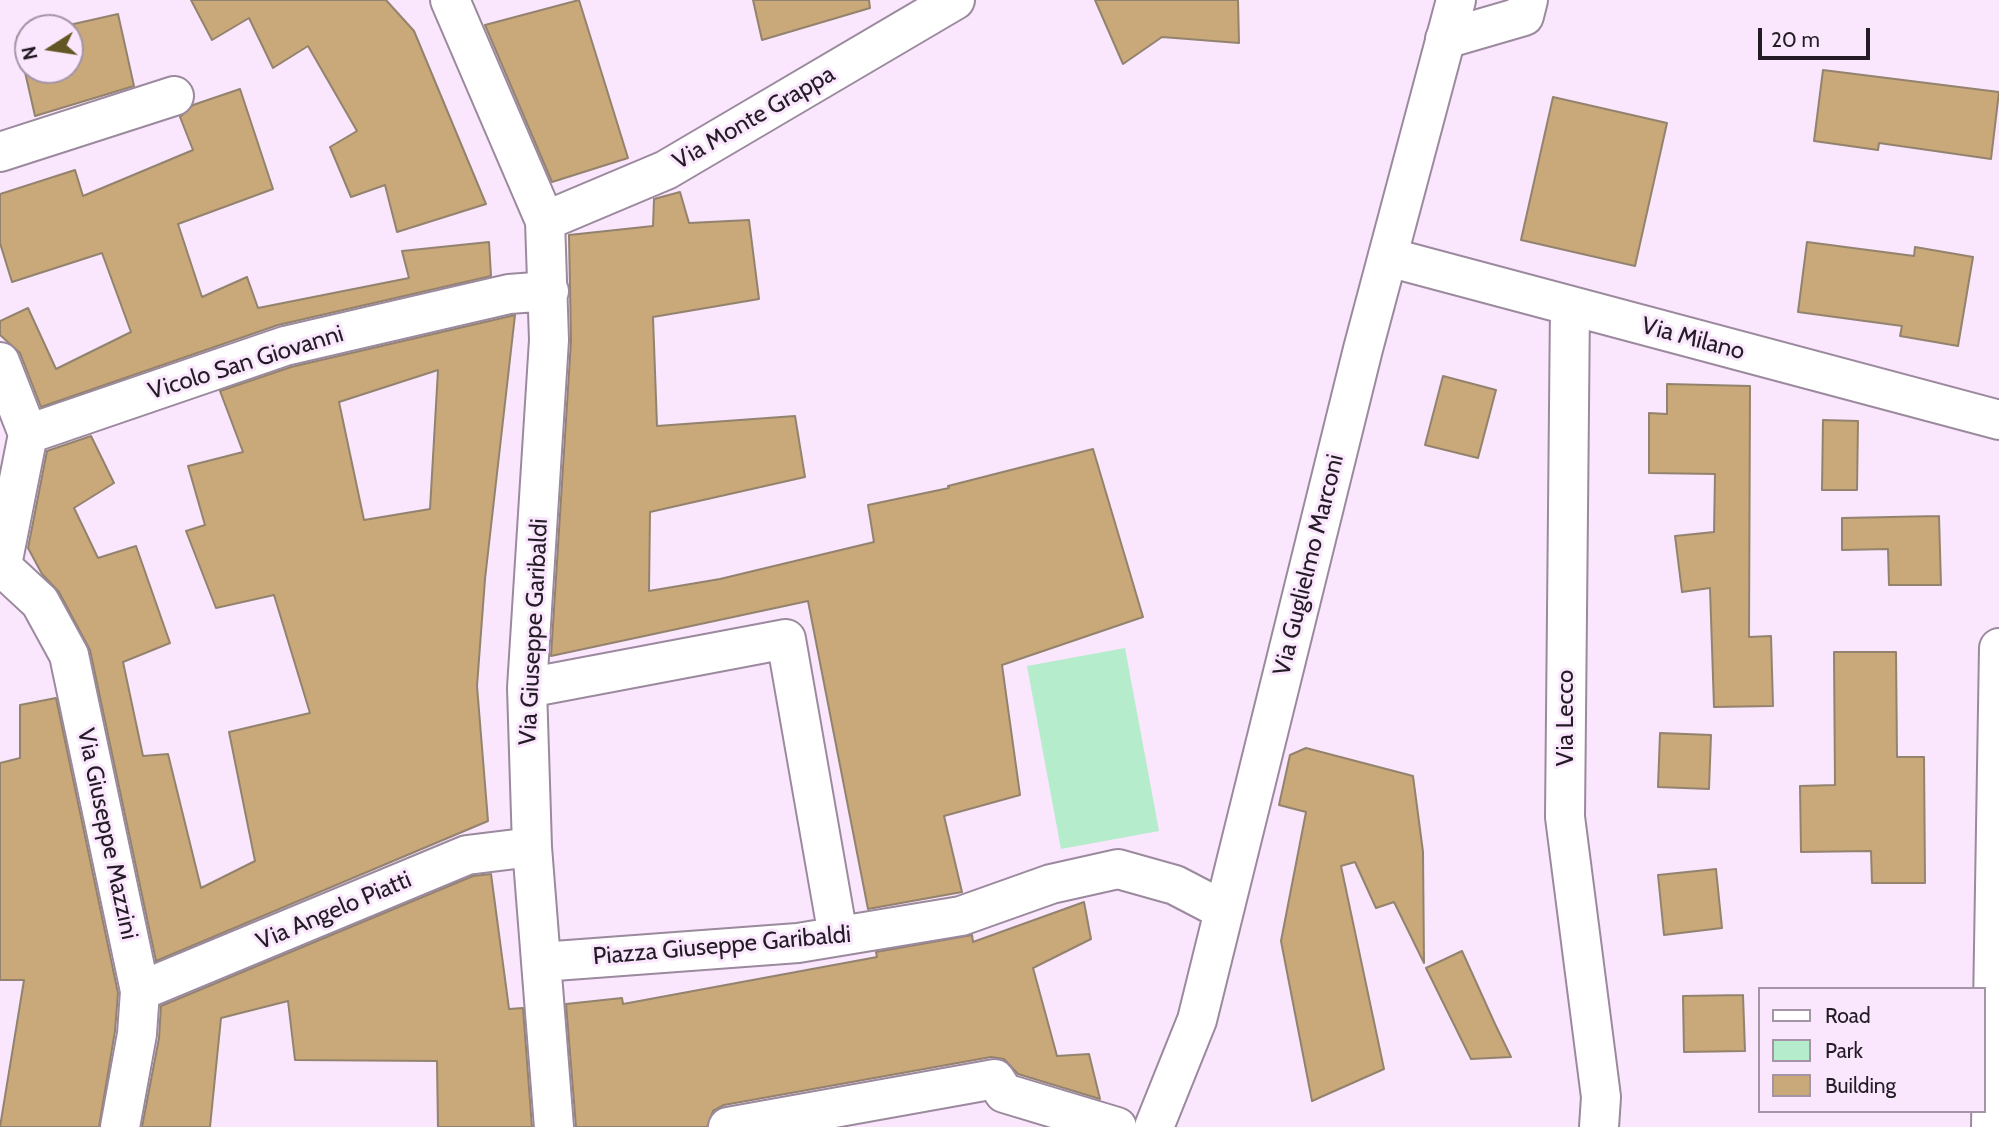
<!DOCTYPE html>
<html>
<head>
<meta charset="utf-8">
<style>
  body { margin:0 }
  #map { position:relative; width:1999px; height:1127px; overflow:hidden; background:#fae6fd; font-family:Cabin,sans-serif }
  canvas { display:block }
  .legend { position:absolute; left:1758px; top:987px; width:228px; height:126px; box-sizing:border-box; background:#fae6fd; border:2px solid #a495a6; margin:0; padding:9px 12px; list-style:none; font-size:21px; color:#231c24 }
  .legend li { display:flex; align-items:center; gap:14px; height:35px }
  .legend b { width:35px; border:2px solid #a495a6 }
  .north { position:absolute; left:14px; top:14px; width:70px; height:70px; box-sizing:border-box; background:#fae6fd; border:2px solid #a495a6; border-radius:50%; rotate:258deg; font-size:19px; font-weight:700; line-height:28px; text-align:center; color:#231c24 }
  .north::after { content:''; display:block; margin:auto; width:24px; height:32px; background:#625723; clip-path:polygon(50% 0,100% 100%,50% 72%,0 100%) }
  .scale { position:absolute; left:1758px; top:28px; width:112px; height:32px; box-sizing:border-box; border:4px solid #231c24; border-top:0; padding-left:9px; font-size:21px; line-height:24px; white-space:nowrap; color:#231c24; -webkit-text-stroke:5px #fae6fd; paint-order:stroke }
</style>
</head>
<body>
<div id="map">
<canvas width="1999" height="1127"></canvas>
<ul class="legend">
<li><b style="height:9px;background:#fff"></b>Road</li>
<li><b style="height:19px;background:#b5eccb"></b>Park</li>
<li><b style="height:19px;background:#c9a879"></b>Building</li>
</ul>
<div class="north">N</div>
<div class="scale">20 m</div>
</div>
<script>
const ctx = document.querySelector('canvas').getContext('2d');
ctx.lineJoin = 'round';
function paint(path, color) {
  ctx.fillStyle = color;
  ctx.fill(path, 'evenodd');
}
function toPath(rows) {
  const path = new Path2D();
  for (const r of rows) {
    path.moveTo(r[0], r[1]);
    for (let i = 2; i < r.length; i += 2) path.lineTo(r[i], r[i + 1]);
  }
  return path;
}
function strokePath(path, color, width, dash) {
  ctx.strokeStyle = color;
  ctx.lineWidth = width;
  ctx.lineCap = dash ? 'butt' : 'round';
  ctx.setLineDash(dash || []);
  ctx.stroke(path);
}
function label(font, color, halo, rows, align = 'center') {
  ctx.font = font + ' Cabin,sans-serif';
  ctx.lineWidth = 6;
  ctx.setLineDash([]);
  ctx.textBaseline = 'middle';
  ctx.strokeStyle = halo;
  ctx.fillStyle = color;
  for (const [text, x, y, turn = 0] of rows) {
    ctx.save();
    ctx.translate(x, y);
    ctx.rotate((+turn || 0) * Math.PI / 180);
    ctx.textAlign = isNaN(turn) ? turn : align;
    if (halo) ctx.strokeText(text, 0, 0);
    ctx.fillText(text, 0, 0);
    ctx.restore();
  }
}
paint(toPath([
  [1125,648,1159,831,1061,849,1027,666]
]), '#b5eccb');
const building = toPath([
  [191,0,386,0,414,31,486,204,397,232,385,185,351,197,330,147,357,131,308,46,273,68,249,18,212,40,191,0],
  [579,0,628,158,552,182,485,25,579,0],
  [753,0,869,0,870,8,762,40,753,0],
  [1095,0,1238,0,1239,43,1162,37,1123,64,1095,0],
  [118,14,134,86,35,116,17,37,28,35,28,70,70,70,70,28,56,28,118,14],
  [1823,70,1999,92,1991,159,1879,143,1878,150,1814,141,1823,70],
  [240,89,273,189,178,224,202,297,247,277,258,308,409,278,402,251,489,242,491,276,278,325,41,407,20,353,0,335,0,321,28,308,56,369,131,332,102,253,12,282,0,243,0,194,75,170,83,196,193,150,180,117,193,105,240,89],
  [1553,97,1667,123,1635,266,1521,240,1553,97],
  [680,192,689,223,749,220,759,299,653,317,657,426,795,416,805,477,650,512,649,591,720,579,874,542,868,505,949,488,948,486,1093,449,1143,617,1002,665,1020,795,944,816,962,892,868,909,808,601,551,656,571,341,569,235,653,226,654,199,680,192],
  [1807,242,1914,256,1915,247,1973,257,1958,346,1900,336,1902,326,1798,312,1807,242],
  [515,315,485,579,477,686,488,821,156,961,90,650,59,592,42,574,28,548,47,451,91,436,114,483,74,508,98,558,136,546,170,643,123,662,143,756,168,754,201,888,255,861,229,732,310,713,274,595,216,608,186,531,205,525,188,466,243,452,220,391,291,367,515,315],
  [438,370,430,509,364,520,339,402,438,370],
  [1443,376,1496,390,1478,458,1425,445,1443,376],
  [1667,384,1750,386,1749,637,1771,636,1773,706,1714,707,1710,588,1682,592,1675,536,1714,532,1715,474,1649,473,1649,413,1667,414,1667,384],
  [1823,420,1858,421,1857,490,1822,490,1823,420],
  [1939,516,1941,585,1889,585,1888,549,1842,550,1842,518,1939,516],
  [1834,652,1896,652,1897,757,1924,757,1925,883,1872,883,1871,851,1801,852,1800,786,1835,785,1834,652],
  [56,698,118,993,115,1031,99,1127,0,1127,24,980,0,980,0,763,20,758,20,705,56,698],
  [1660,733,1711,735,1709,789,1658,787,1660,733],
  [1306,748,1413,776,1423,852,1424,963,1394,902,1376,908,1355,862,1341,866,1384,1069,1312,1101,1281,941,1306,812,1279,805,1290,755,1306,748],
  [1716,869,1722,928,1664,935,1658,875,1716,869],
  [491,874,509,1009,523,1008,532,1127,438,1127,437,1061,295,1060,288,1001,221,1018,210,1127,142,1127,159,1038,161,1006,473,876,491,874],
  [1084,902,1091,939,1033,968,1057,1056,1089,1054,1100,1099,1018,1074,1004,1059,991,1057,724,1105,713,1111,707,1127,576,1127,566,1004,622,998,623,1004,877,957,876,952,972,935,973,942,1084,902],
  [1462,951,1495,1024,1511,1057,1471,1059,1426,968,1462,951],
  [1743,995,1745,1051,1684,1052,1683,996,1743,995]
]);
paint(building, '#c9a879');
strokePath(building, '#93836e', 2);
const minor = toPath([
  [450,0,545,221,549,340,527,688,532,847,554,1127],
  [1445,39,1524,16,1528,0],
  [0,152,174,96],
  [545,221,666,170,955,0],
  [1388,257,1999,420],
  [1570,306,1565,817,1601,1097,1599,1127],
  [0,362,28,434,2,565],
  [28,434,285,346,509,294,549,291],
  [0,565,40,602,69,655,140,991,137,1034,120,1127],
  [527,688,786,639,838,936],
  [541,962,798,943,961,916,1051,884,1118,869,1175,885,1223,910],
  [140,991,467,855,532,847],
  [728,1127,995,1079,1004,1093,1117,1127],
  [1991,1127,1999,648]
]);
const major = toPath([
  [1154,1127,1197,1020,1363,349,1456,0]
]);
strokePath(minor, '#9b899d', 42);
strokePath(major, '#9b899d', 42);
strokePath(minor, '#fff', 38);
strokePath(major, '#fff', 38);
label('24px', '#231c24', '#fae6fd', [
  ["Via Monte Grappa",754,118,-30],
  ["Via Milano",1693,339,15],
  ["Vicolo San Giovanni",246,363,-17],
  ["Via Guglielmo Marconi",1309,565,-76],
  ["Via Giuseppe Garibaldi",534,632,-87],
  ["Via Lecco",1566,718,-90],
  ["Via Giuseppe Mazzini",107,834,78],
  ["Via Angelo Piatti",334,911,-23],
  ["Piazza Giuseppe Garibaldi",722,946,-5]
]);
</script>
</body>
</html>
